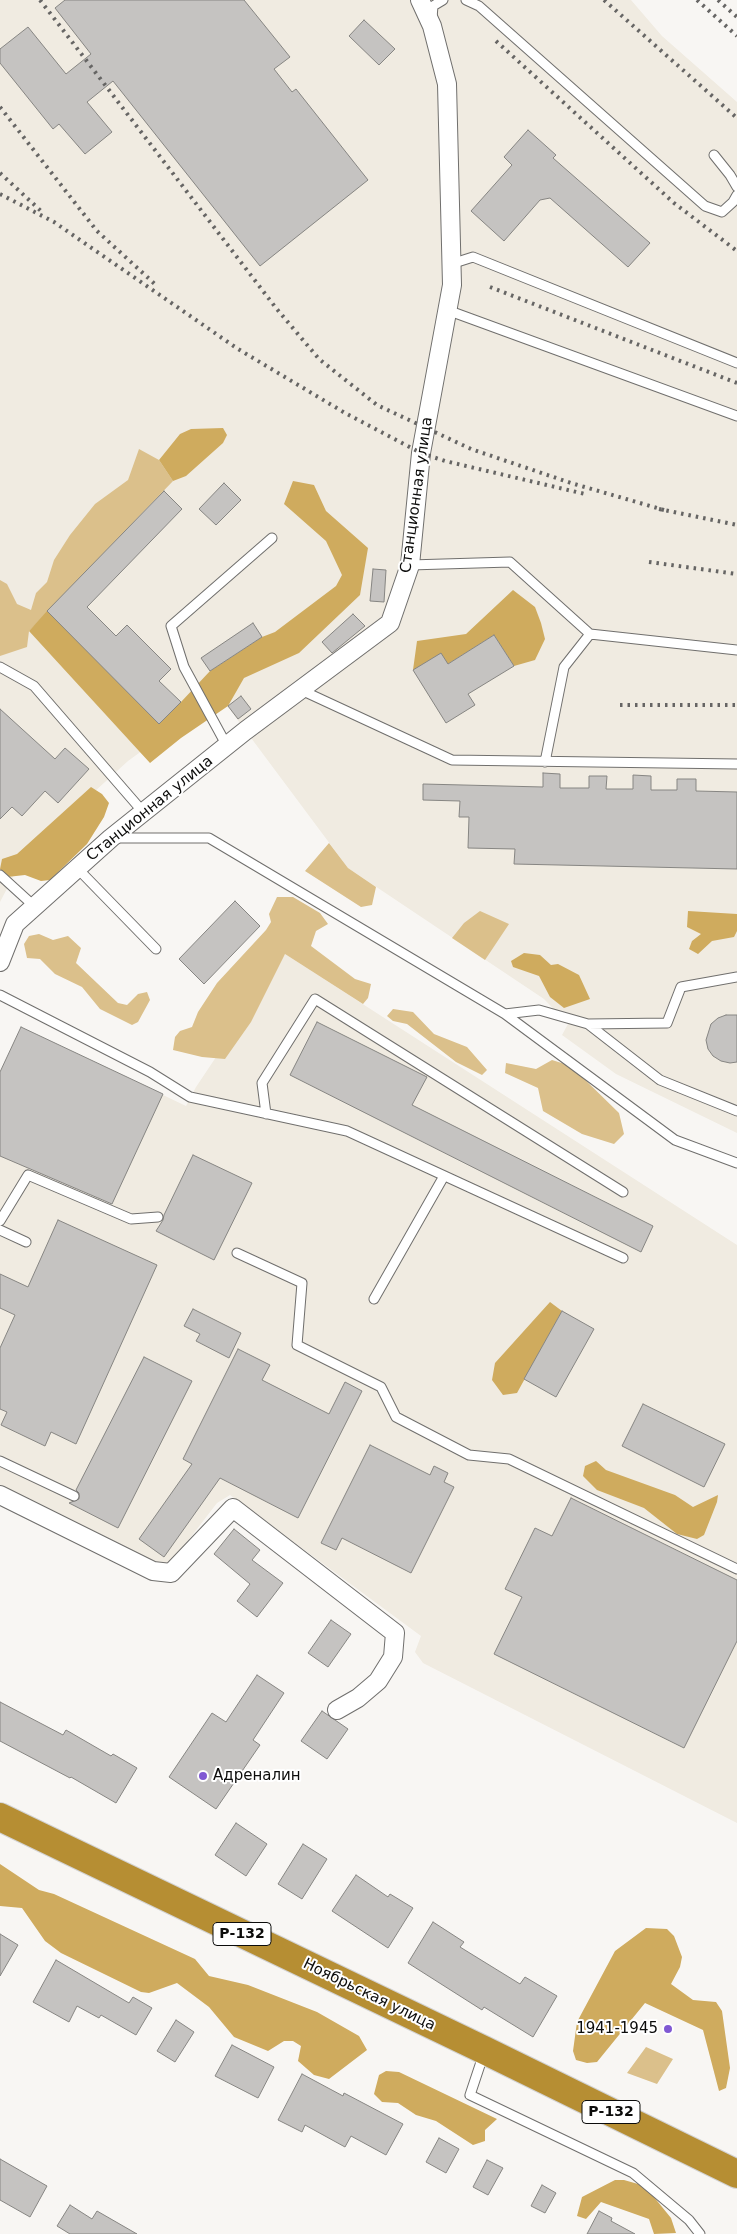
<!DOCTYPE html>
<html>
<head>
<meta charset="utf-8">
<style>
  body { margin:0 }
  canvas { display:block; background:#f8f6f3 }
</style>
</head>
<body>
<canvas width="737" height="2234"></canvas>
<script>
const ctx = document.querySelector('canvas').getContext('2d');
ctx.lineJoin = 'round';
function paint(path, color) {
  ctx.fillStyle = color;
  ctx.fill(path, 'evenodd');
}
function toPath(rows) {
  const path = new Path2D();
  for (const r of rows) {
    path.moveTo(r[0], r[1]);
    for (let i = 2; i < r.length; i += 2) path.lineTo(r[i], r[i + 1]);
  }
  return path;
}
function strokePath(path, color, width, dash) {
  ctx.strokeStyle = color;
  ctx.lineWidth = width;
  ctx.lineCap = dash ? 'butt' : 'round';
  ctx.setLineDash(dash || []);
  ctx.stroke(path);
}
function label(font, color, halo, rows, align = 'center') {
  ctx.font = font + ' "DejaVu Sans",sans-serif';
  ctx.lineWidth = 4;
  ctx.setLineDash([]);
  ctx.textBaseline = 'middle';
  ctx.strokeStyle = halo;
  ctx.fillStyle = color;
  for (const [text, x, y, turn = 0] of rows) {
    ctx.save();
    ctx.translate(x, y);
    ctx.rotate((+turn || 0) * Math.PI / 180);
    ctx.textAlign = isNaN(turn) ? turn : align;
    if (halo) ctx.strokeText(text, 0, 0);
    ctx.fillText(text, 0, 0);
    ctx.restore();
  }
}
paint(toPath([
  [0,0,631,0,662,36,737,102,737,1133,616,1074,562,1035,568,1024,544,999,348,868,219,695,128,761,24,856,0,902],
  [285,954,737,1245,737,1823,423,1663,415,1652,421,1636,230,1495,217,1503,167,1568,0,1485,0,1072,21,1027,186,1106,196,1087]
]), '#f0ebe1');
paint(toPath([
  [139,449,159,460,173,481,29,631,27,647,0,656,0,580,7,584,17,604,31,610,36,593,47,582,54,560,70,535,95,504,128,480],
  [329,843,348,868,376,887,372,905,361,907,305,871],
  [277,897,293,897,320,913,328,924,316,931,311,946,355,979,371,984,368,998,363,1004,285,954,251,1022,225,1059,202,1057,173,1050,175,1037,180,1031,192,1027,198,1012,217,983,266,930,271,922,269,914],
  [480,911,509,924,485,960,452,938,464,923],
  [39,934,53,940,68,936,81,948,76,963,118,1003,127,1005,138,994,147,992,150,1000,138,1022,132,1025,100,1009,82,987,55,974,40,959,27,958,24,944,29,936],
  [393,1009,413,1012,434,1034,467,1047,487,1070,482,1075,456,1062,407,1024,393,1021,387,1016],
  [552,1060,571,1066,619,1113,624,1134,614,1144,582,1134,543,1111,538,1088,505,1073,506,1063,536,1069],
  [646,2047,673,2059,657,2084,627,2073]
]), '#dbc08b');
paint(toPath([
  [223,428,227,435,223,443,186,476,173,481,159,460,180,434,191,429],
  [293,481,314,485,326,511,368,548,360,595,299,653,244,678,228,706,181,738,150,763,29,631,47,611,181,702,210,671,262,637,275,632,336,586,342,575,326,541,284,504],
  [513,590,535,607,541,623,545,639,535,660,514,666,494,635,448,664,413,670,417,641,466,634],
  [91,787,102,794,109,803,104,817,87,844,50,880,41,881,25,875,7,877,0,869,2,859,17,854],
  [688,911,737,914,737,931,734,937,712,941,698,954,689,949,692,941,701,934,687,927],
  [524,953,540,955,551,965,558,964,579,975,590,999,564,1008,550,997,539,976,513,967,511,961],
  [550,1302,562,1311,517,1393,503,1395,492,1380,495,1363],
  [596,1461,606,1470,675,1495,693,1507,718,1495,717,1502,704,1535,697,1539,677,1534,644,1508,597,1490,583,1476,585,1466],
  [0,1864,39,1890,54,1894,195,1959,209,1976,248,1985,317,2012,359,2036,367,2050,329,2079,314,2075,298,2061,301,2046,293,2041,284,2041,268,2051,234,2037,209,2007,177,1983,149,1993,141,1992,61,1953,45,1941,22,1908,0,1906],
  [646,1928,667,1929,674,1936,682,1957,680,1967,671,1984,693,2000,716,2002,722,2011,730,2068,726,2088,719,2091,703,2030,645,2003,597,2062,587,2063,576,2060,573,2051,577,2022,615,1951],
  [386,2071,399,2072,497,2119,485,2130,485,2141,473,2145,436,2121,416,2115,398,2103,382,2102,374,2094,379,2075],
  [615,2180,624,2180,645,2186,671,2218,676,2233,654,2234,649,2219,601,2202,586,2219,577,2216,582,2197]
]), '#cfab5e');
const building = toPath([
  [65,0,244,0,290,57,274,69,292,92,296,89,368,180,260,266,113,81,87,102,112,132,85,154,59,124,53,129,0,63,0,49,28,27,66,74,91,54,55,8,65,0],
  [364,20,395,49,379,65,349,36,364,20],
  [528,130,556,155,553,158,650,243,628,267,550,198,540,200,504,241,471,211,512,165,504,157,528,130],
  [224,483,241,500,216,525,199,509,224,483],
  [164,491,182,509,87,607,116,636,127,625,171,669,159,681,181,702,159,724,47,611,164,491],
  [373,569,386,570,384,602,370,601,373,569],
  [353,614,365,626,332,653,322,642,353,614],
  [253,623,262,637,210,671,201,658,253,623],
  [494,635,514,666,468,694,475,705,446,723,413,670,441,653,448,664,494,635],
  [241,696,251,709,238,719,228,706,241,696],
  [0,709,55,759,65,748,89,769,58,803,45,791,22,816,12,807,0,819,0,709],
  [543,773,560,774,560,788,589,788,589,776,607,776,606,789,633,789,633,775,651,776,651,790,677,790,677,779,696,779,696,791,737,792,737,869,514,864,515,849,468,848,469,817,459,817,460,801,423,800,423,784,543,787,543,773],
  [235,901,260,926,204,984,179,959,235,901],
  [726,1015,737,1015,737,1062,730,1063,721,1061,713,1056,708,1049,706,1040,711,1024,718,1018,726,1015],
  [317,1022,427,1077,412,1105,653,1226,641,1252,290,1075,317,1022],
  [21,1027,163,1094,112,1204,0,1156,0,1072,21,1027],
  [193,1155,252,1183,214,1260,156,1231,163,1220,164,1215,193,1155],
  [58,1220,157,1265,76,1444,51,1432,45,1446,1,1425,7,1412,0,1409,0,1348,15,1315,0,1308,0,1274,28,1287,58,1220],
  [193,1309,241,1333,229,1358,196,1341,200,1334,184,1326,193,1309],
  [562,1311,594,1329,556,1397,524,1379,562,1311],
  [238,1349,270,1365,262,1380,329,1414,345,1382,362,1391,298,1518,220,1478,164,1557,139,1539,192,1464,183,1459,238,1349],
  [144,1357,192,1381,118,1528,69,1503,79,1499,79,1493,76,1490,144,1357],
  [643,1404,725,1444,704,1487,622,1446,643,1404],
  [370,1445,430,1475,434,1466,448,1473,444,1482,454,1487,411,1573,342,1538,336,1550,321,1543,370,1445],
  [571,1498,737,1580,737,1641,684,1748,494,1654,522,1597,505,1589,535,1528,552,1536,571,1498],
  [234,1529,260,1550,252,1560,283,1583,257,1617,237,1601,250,1584,214,1554,234,1529],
  [331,1620,351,1634,328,1667,308,1653,331,1620],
  [257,1675,284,1693,253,1740,260,1745,216,1809,169,1777,212,1713,226,1722,257,1675],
  [0,1702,63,1735,66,1730,111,1756,113,1754,137,1768,116,1803,71,1777,70,1778,0,1741,0,1702],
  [322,1711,348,1729,327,1759,301,1741,322,1711],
  [236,1823,267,1844,246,1876,215,1855,236,1823],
  [303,1844,327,1859,302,1899,278,1884,303,1844],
  [356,1875,388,1897,390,1894,413,1908,388,1948,332,1911,356,1875],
  [433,1922,464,1942,460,1947,520,1984,525,1977,557,1996,533,2037,484,2007,482,2010,408,1963,433,1922],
  [0,1934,18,1945,0,1976,0,1934],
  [56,1960,129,2003,133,1997,152,2008,136,2035,101,2015,99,2018,77,2006,69,2022,33,2002,56,1960],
  [176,2020,194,2032,175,2062,157,2051,176,2020],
  [232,2045,274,2067,258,2098,215,2076,232,2045],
  [302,2074,343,2096,344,2093,403,2124,386,2155,351,2136,345,2147,305,2125,302,2132,278,2120,302,2074],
  [439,2138,459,2149,446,2173,426,2162,439,2138],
  [0,2159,47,2186,30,2217,0,2200,0,2159],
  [487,2160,503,2168,488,2195,473,2187,487,2160],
  [542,2185,556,2193,545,2213,531,2206,542,2185],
  [70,2205,92,2219,97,2211,137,2234,70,2234,57,2226,70,2205],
  [599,2211,612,2218,611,2221,635,2234,587,2234,599,2211]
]);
paint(building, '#c5c3c1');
strokePath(building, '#878683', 1);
const lane = toPath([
  [466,0,479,6,705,206,722,212,733,202,737,195],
  [432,18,433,6,443,0],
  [714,155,730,175,737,187],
  [451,264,473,257,737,363],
  [447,310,737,416],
  [410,565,510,562,590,634,737,650],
  [0,667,34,686,144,813],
  [301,690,452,760,737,764],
  [227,746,184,667,171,626,272,538],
  [545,762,564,667,590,634],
  [114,838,209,838,505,1014,675,1140,737,1163],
  [77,868,156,949],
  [0,875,34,906],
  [0,995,150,1072,190,1097,347,1131,623,1258],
  [505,1014,539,1010,588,1024,667,1023,681,987,737,977],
  [588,1024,660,1080,737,1111],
  [266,1114,262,1083,315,999,623,1192],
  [0,1221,28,1175,131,1219,158,1217],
  [0,1230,26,1242],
  [237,1253,302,1283,297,1345,381,1387,396,1417,469,1455,509,1459,737,1569],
  [374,1299,444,1176],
  [0,1461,74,1496],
  [484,2053,470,2095,633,2173,689,2220,700,2234]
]);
const street = toPath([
  [0,962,15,924,111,838,245,731,390,623,410,565,421,453,452,285,447,84,432,26,420,0],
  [0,1495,153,1571,171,1573,233,1508,395,1633,393,1657,378,1681,358,1698,337,1710]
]);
const highway = toPath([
  [0,1817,484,2050,737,2174]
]);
strokePath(lane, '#706f6d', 11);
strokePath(street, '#706f6d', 20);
strokePath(highway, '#d3d3d3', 30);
strokePath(lane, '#fff', 9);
strokePath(street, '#fff', 18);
strokePath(highway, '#b68e33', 28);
strokePath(toPath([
  [40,0,276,308,319,359,377,405,471,449,571,483,664,510],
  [604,0,737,118],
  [697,0,737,36],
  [718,0,737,17],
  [496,41,674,203,737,251],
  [0,107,97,231,157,286],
  [0,173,41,211],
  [0,194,54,222,238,349,345,413,421,453,445,461,585,494],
  [490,287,737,383],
  [659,509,737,525],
  [649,562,737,574],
  [620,705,737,705]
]), '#666564', 4, [2.5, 5]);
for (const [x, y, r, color] of [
  [203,1776,5,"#8059d3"],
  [668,2029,5,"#8059d3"]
]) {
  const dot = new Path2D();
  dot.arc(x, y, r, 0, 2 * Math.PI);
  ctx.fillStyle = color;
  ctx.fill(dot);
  strokePath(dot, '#fff', 2);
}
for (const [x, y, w] of [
  [242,1934,58],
  [611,2112,58]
]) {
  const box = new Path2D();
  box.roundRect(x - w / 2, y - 11.5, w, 23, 4);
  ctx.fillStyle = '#fff';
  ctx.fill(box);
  strokePath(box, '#0c0c0b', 1);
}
label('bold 14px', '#0c0c0b', null, [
  ["Р-132",242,1934],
  ["Р-132",611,2112]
]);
label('15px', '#0c0c0b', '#fff', [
  ["Станционная улица",417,495,-82],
  ["Станционная улица",150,809,-39],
  ["Ноябрьская улица",369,1995,26]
]);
label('15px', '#0c0c0b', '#fff', [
  ["Адреналин",213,1776],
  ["1941-1945",658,2029,"right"]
], 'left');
</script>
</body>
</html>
